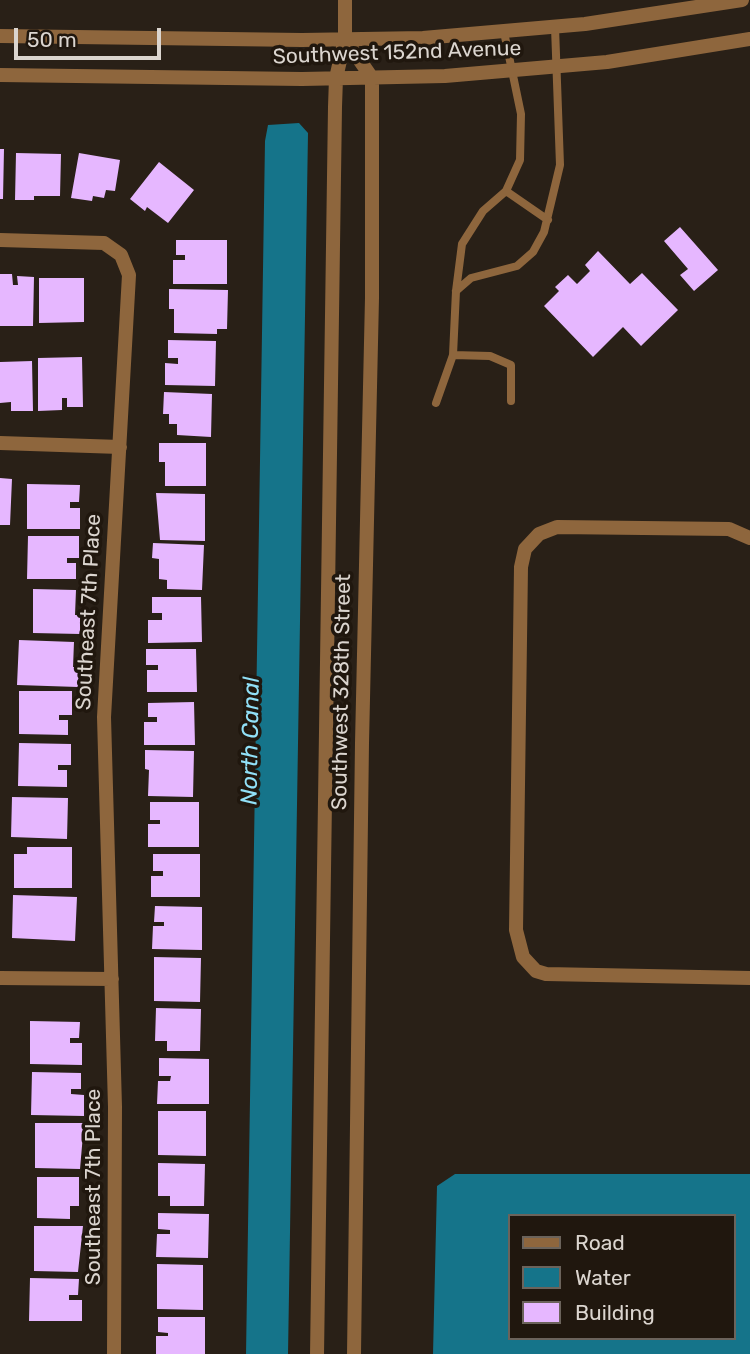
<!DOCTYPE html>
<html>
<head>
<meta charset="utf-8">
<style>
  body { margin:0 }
  #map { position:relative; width:750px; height:1354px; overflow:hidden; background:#292017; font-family:Rubik,sans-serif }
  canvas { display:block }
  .legend { position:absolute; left:508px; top:1214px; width:228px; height:126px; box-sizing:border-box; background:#20170e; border:2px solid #6b635b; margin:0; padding:9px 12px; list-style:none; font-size:21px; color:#dbd5cf }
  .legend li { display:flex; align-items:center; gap:14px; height:35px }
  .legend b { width:35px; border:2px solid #6b635b }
  .scale { position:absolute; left:14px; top:28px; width:147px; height:32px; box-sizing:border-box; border:4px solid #dbd5cf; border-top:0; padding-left:9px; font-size:21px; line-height:24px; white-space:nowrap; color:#dbd5cf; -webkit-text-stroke:5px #20170e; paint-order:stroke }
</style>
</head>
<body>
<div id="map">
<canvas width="750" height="1354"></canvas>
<ul class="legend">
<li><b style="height:9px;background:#8e663d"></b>Road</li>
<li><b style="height:19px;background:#15748a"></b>Water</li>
<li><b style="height:19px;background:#e6b7ff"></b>Building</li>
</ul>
<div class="scale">50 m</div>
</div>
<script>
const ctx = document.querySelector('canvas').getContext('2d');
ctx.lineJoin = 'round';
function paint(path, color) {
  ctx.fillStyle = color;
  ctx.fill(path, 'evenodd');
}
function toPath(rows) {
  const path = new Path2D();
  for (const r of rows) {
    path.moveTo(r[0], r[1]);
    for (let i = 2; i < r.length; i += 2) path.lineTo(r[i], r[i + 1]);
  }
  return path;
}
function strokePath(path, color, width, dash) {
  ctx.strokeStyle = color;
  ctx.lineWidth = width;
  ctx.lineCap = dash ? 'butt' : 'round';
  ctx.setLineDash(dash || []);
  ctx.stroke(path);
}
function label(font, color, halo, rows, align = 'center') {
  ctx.font = font + ' Rubik,sans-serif';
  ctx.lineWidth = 7;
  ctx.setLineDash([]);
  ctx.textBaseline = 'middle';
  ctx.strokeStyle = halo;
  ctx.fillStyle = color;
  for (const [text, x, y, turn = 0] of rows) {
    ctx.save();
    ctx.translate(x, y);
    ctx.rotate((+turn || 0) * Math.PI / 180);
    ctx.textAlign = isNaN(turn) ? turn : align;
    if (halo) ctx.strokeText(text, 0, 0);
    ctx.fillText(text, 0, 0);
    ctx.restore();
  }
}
paint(toPath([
  [299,123,308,133,288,1354,246,1354,265,141,268,125],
  [455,1174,750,1174,750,1354,433,1354,437,1186],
  [510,1216,734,1216,734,1338,510,1338]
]), '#15748a');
paint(toPath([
  [0,149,4,149,3,199,0,199],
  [16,153,61,154,60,196,34,196,34,200,15,200],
  [79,153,120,160,115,191,106,190,104,198,93,196,92,201,71,198],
  [159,162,194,190,168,223,147,207,145,211,130,199],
  [680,227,718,270,694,291,680,275,688,269,664,241],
  [176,240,227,240,227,284,173,284,173,260,185,260,185,255,176,255],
  [598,251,630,284,642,273,678,310,641,346,623,327,593,357,544,306,559,291,555,287,568,275,577,284,590,271,585,265],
  [0,274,12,274,13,285,18,285,17,276,34,277,33,326,0,326],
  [39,278,84,278,84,322,39,323],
  [169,289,228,290,227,329,217,329,217,334,174,333,174,309,169,309],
  [168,340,216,341,215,386,165,385,165,363,178,364,178,358,168,358],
  [82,357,83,407,67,407,67,398,62,398,62,410,38,411,38,358],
  [32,361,33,411,11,411,11,402,0,403,0,362],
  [164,392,212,394,211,437,177,435,177,424,169,424,169,414,163,414],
  [159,443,206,443,206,486,165,486,165,462,159,462],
  [0,478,12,479,10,525,0,525],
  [27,484,80,485,79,502,70,502,70,508,80,508,80,529,27,529],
  [156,493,205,494,205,541,160,540],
  [28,536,79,536,79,558,67,558,67,563,76,563,76,579,27,579],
  [153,543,204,545,202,590,167,589,167,580,159,579,159,559,152,558],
  [33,589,76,590,75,615,80,615,80,634,33,633],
  [152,597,201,597,202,642,148,643,148,620,162,620,162,613,152,613],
  [19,640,74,642,73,667,79,667,78,687,17,685],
  [146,649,196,649,197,692,147,692,147,670,158,670,158,665,146,665],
  [19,691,72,691,72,715,59,715,59,720,68,720,68,735,19,734],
  [194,702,195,745,144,745,144,722,157,722,157,717,148,717,148,703],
  [19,743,71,744,71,765,58,765,58,770,67,770,67,787,18,786],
  [145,750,194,751,193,797,148,796,149,770,145,769],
  [12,797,68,798,67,839,11,837],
  [150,802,199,802,199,847,148,847,148,824,160,824,160,820,150,820],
  [27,847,72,847,72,888,14,888,14,854,27,854],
  [153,854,200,854,200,897,151,897,151,876,163,876,163,871,153,871],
  [13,895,77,897,75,941,12,938],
  [155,906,202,907,202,950,152,949,153,926,164,926,164,922,154,922],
  [154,957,201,958,200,1002,154,1001],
  [156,1008,201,1009,200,1051,167,1051,167,1041,155,1041],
  [30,1021,80,1022,79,1038,70,1038,70,1043,82,1043,82,1065,30,1064],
  [159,1058,209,1059,209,1104,157,1104,158,1081,170,1081,171,1076,159,1076],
  [32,1072,81,1073,81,1089,71,1089,71,1094,84,1095,84,1116,31,1115],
  [158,1111,206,1111,206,1156,158,1155],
  [35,1123,84,1123,80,1169,35,1168],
  [158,1163,205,1164,204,1206,170,1206,170,1196,158,1196],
  [37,1177,79,1177,79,1206,70,1206,70,1219,37,1218],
  [158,1213,209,1214,208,1258,156,1257,157,1234,170,1234,170,1230,158,1229],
  [34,1226,83,1226,78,1272,34,1271],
  [157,1264,203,1265,203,1310,157,1309],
  [30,1278,79,1279,78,1295,69,1295,69,1300,82,1300,82,1321,29,1321],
  [158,1317,205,1317,205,1354,156,1354,156,1336,168,1336,168,1333,158,1332]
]), '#e6b7ff');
strokePath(toPath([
  [506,191,548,220],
  [456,291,471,278,517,266,533,252,544,232,560,165,555,27],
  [453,355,490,356,511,365,511,401],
  [436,403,453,355,456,291,462,244,483,211,506,191,520,160,521,114,504,32]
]), '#8e663d', 8);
strokePath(toPath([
  [0,240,104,243,121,255,129,275,104,717,115,1107,114,1354],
  [0,443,120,447],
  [750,538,729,529,557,527,539,534,525,549,521,567,516,930,523,957,536,971,546,974,750,978],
  [0,978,112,979]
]), '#8e663d', 14);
strokePath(toPath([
  [0,36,302,40,423,38,585,24,742,0],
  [345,39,372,78,372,298,362,743,354,1354],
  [0,75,302,79,445,76,607,62,750,39],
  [317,1354,335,107,336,78,345,39,345,0]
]), '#8e663d', 14);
label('21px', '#dbd5cf', '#20170e', [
  ["Southwest 152nd Avenue",397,53,-2],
  ["Southeast 7th Place",89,612,-87],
  ["Southwest 328th Street",342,692,-89],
  ["Southeast 7th Place",94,1187,-90]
]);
label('italic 23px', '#91e0f7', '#20170e', [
  ["North Canal",251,741,-89]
]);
</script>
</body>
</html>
